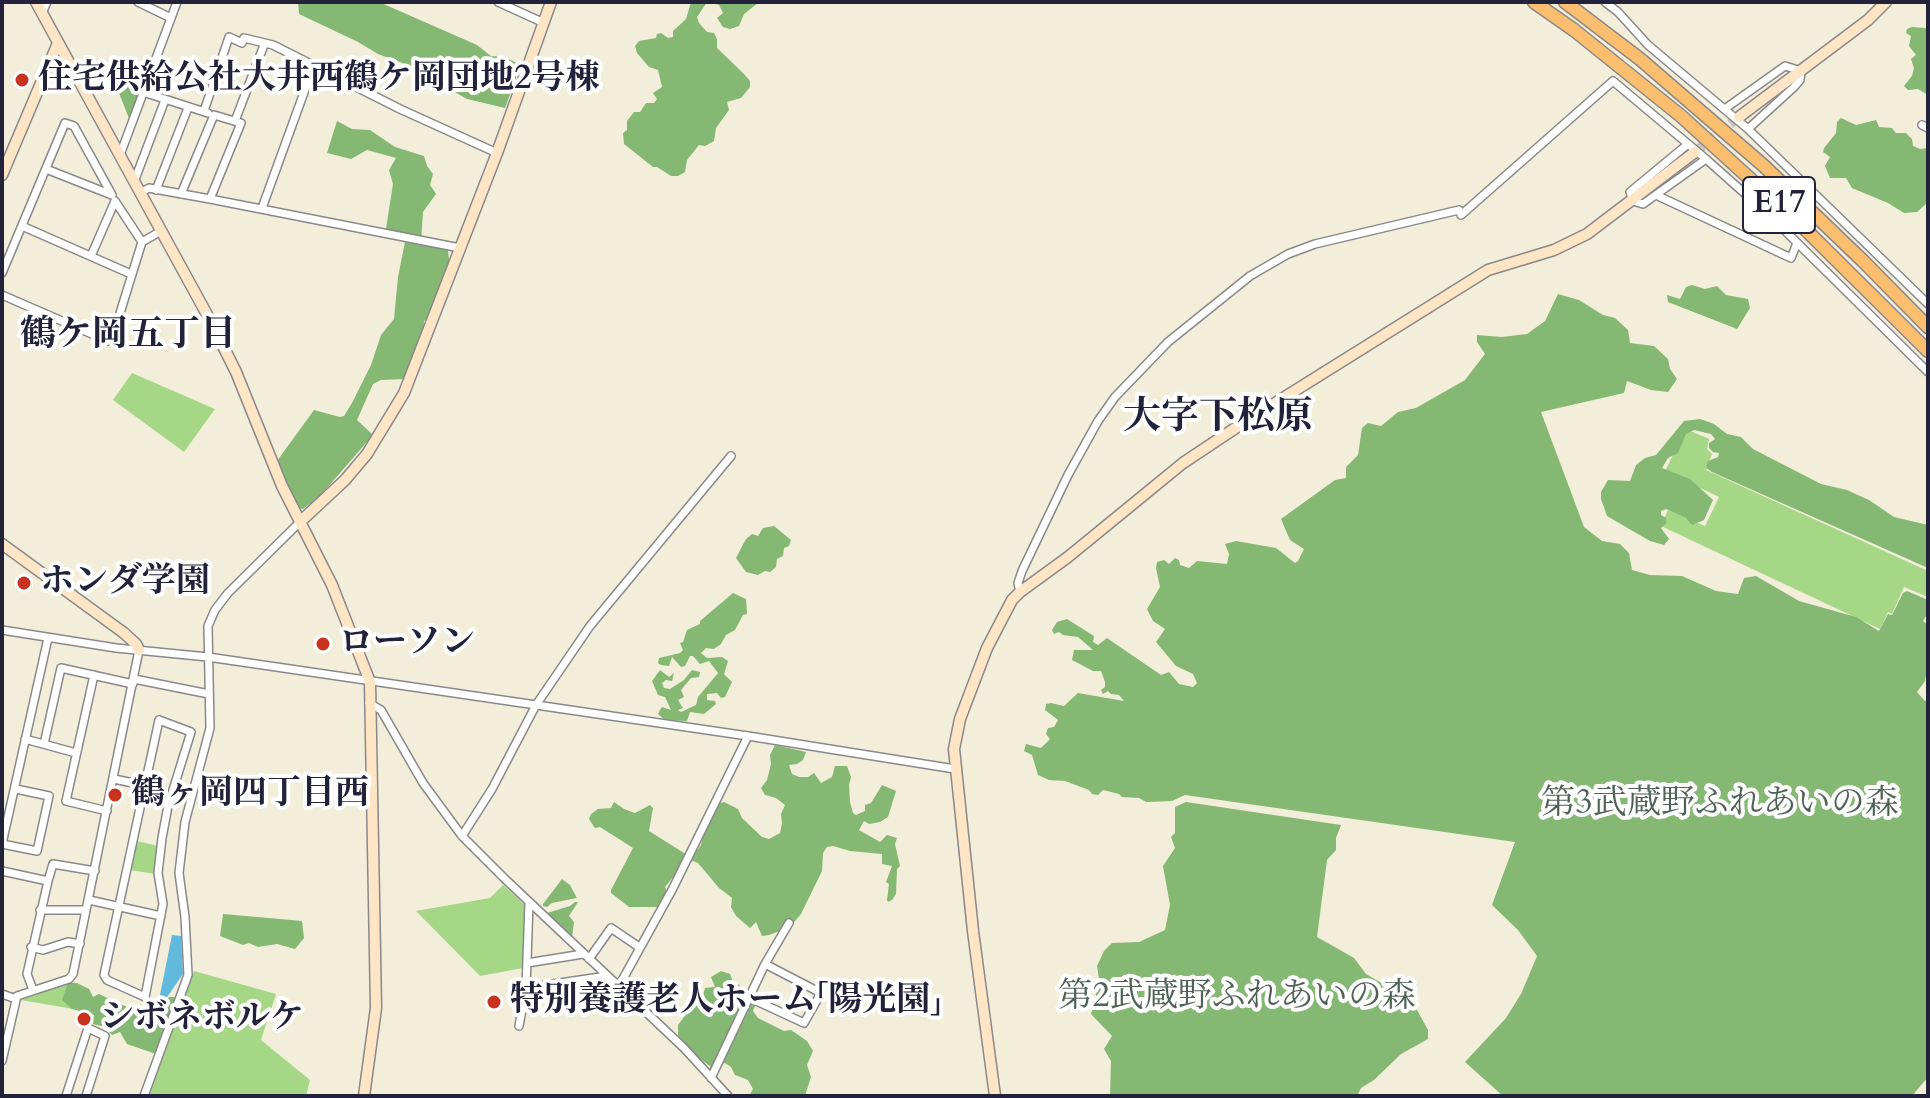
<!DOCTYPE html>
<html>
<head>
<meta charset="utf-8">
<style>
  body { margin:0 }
  #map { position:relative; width:1930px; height:1098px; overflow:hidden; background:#f3eeda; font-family:Cardo,serif }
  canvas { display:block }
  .frame { position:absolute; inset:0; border:4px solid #22223b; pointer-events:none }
</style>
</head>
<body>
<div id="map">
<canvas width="1930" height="1098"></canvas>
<div class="frame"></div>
</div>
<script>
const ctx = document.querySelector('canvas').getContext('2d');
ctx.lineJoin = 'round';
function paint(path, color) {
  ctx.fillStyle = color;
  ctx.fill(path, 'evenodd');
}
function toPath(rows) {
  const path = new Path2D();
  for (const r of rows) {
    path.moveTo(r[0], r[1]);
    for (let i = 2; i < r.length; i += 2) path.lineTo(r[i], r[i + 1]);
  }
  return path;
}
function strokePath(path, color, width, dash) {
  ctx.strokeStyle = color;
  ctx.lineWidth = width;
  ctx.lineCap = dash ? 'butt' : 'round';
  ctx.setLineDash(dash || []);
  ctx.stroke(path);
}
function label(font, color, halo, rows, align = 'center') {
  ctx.font = font + ' Cardo,"Noto Serif JP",serif';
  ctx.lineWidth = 8;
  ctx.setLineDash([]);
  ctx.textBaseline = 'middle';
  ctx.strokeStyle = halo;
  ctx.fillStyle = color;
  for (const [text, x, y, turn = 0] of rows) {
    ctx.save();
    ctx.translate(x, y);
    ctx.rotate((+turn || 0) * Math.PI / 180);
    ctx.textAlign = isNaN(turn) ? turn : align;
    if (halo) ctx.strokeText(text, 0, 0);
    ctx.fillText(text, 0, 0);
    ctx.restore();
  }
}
paint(toPath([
  [132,373,215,409,184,452,113,400],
  [1686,429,1709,439,1707,449,1712,454,1706,470,1928,571,1928,597,1904,587,1892,614,1888,612,1880,629,1661,526,1668,510,1705,526,1719,497,1665,471],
  [137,841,158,846,155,874,130,870],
  [503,885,527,907,523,968,480,976,416,911,490,898],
  [194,971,276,994,261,1040,310,1080,306,1096,149,1096],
  [66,984,77,984,73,1009,21,1000]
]), '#a6d786');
paint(toPath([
  [298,2,379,2,477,45,491,56,505,57,517,63,516,78,505,108,467,99,405,64,378,54,358,42,299,14],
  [691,2,707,2,697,17,699,23,707,32,714,33,717,39,717,48,744,74,750,81,750,87,741,98,727,102,729,110,716,128,714,141,705,146,699,145,687,160,685,172,678,176,671,176,657,167,653,167,624,144,623,133,627,130,627,121,634,112,640,112,646,103,654,103,657,99,653,93,662,87,658,70,649,67,637,53,635,46,639,41,656,38,657,34,661,33,668,38,673,37,673,31,686,19],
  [709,2,773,2,758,3,744,14,739,26,730,29,723,27,717,18,723,13,719,5],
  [1912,27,1925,28,1928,30,1928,95,1918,89,1908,90,1904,86,1912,76,1914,68,1911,59,1916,55,1909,46,1911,36,1906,33,1907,29],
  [110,70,146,77,130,121],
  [1841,118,1856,125,1876,120,1879,127,1892,128,1896,133,1906,133,1912,139,1913,146,1920,149,1928,148,1928,202,1917,212,1904,213,1888,203,1852,188,1846,178,1830,178,1825,166,1830,157,1823,152,1824,148,1836,133,1837,122],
  [337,121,352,129,370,130,395,147,424,156,427,166,433,174,430,185,436,194,423,212,421,242,448,249,449,260,430,316,424,321,423,334,418,340,418,344,404,379,381,380,373,384,357,420,373,435,320,496,303,509,299,508,277,461,314,410,340,417,344,416,352,403,371,365,381,335,394,319,398,277,405,242,385,235,393,184,389,170,396,158,367,150,351,159,327,153],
  [1692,285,1705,289,1717,286,1726,295,1748,299,1750,308,1737,329,1668,302,1667,295,1680,299,1686,287],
  [1558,294,1579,300,1603,315,1615,318,1628,330,1630,343,1654,346,1668,359,1670,369,1677,379,1668,392,1651,390,1627,381,1624,393,1541,412,1584,527,1602,541,1620,544,1629,553,1632,570,1650,575,1682,576,1716,591,1738,594,1744,578,1756,576,1799,601,1856,617,1879,631,1888,614,1892,615,1903,593,1907,591,1928,600,1928,613,1923,621,1928,625,1928,662,1925,681,1917,692,1925,701,1928,700,1928,1077,1912,1096,1503,1096,1465,1062,1506,1018,1521,994,1537,956,1518,930,1492,905,1515,842,1185,795,1172,801,1146,802,1139,798,1122,797,1119,794,1103,790,1098,795,1092,794,1089,790,1065,781,1049,780,1038,775,1032,755,1024,751,1026,744,1041,748,1050,739,1046,734,1048,728,1054,727,1058,720,1045,710,1046,704,1051,703,1064,706,1078,693,1124,701,1119,695,1111,694,1108,691,1103,694,1101,690,1105,687,1105,682,1101,671,1093,671,1072,660,1074,650,1093,650,1078,637,1063,635,1059,632,1054,634,1052,630,1057,622,1067,619,1094,636,1093,642,1098,645,1107,638,1161,675,1169,672,1179,684,1193,687,1197,683,1193,674,1176,666,1156,642,1165,629,1153,621,1147,609,1160,587,1156,568,1157,562,1164,560,1169,564,1175,558,1179,560,1180,565,1189,568,1197,561,1227,564,1229,554,1225,544,1236,541,1276,548,1295,563,1298,561,1304,549,1290,540,1281,519,1335,480,1346,478,1346,467,1358,455,1362,428,1368,423,1381,426,1398,412,1416,408,1465,380,1485,354,1477,342,1477,335,1502,337,1527,334,1545,321],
  [1700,419,1714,424,1727,434,1741,437,1753,449,1821,484,1847,490,1869,500,1894,517,1928,525,1928,568,1712,472,1706,468,1708,461,1718,457,1719,453,1713,452,1709,448,1709,443,1715,439,1711,434,1694,430,1686,434,1678,453,1668,458,1662,468,1690,479,1713,500,1704,520,1692,525,1686,518,1666,509,1661,511,1661,515,1666,518,1666,523,1661,528,1669,539,1664,545,1650,541,1607,516,1601,499,1601,492,1608,480,1630,481,1636,465,1645,458,1656,455,1684,421],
  [774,526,791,540,789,546,784,548,783,556,777,559,776,567,770,572,765,571,758,575,746,572,736,558,746,539,752,534,758,536,763,528],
  [733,593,746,599,747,614,743,615,735,630,726,635,721,644,714,649,706,648,701,653,707,658,722,657,728,661,724,674,732,682,725,697,721,698,717,693,707,694,707,700,715,701,716,704,704,714,690,712,687,721,665,720,658,714,660,710,662,707,671,710,665,697,658,695,652,681,660,670,669,677,674,673,672,681,666,680,662,683,664,688,670,689,684,680,692,670,700,672,699,677,691,678,681,690,684,697,678,700,683,708,678,710,681,712,696,705,698,697,718,673,709,661,700,664,693,656,690,656,685,666,681,667,672,657,669,666,661,665,658,663,659,658,680,653,683,650,680,643,683,642,687,630,700,624,700,621],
  [775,745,806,752,803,760,797,764,789,765,792,774,799,777,808,777,814,773,821,783,832,777,835,766,847,766,851,777,849,785,850,802,853,813,856,815,865,811,865,805,871,803,882,785,896,791,888,817,880,822,869,824,864,821,859,830,880,842,887,835,897,838,895,844,900,866,897,869,896,894,892,900,888,902,887,900,889,884,886,882,892,866,882,864,882,854,850,851,833,846,827,847,823,853,822,871,801,914,790,927,769,935,762,936,756,922,750,928,736,916,731,907,732,898,719,888,698,863,693,861,683,865,665,887,669,896,660,907,629,907,611,893,611,890,633,848,600,827,595,828,589,819,591,814,598,809,611,808,614,802,624,809,635,813,650,805,653,808,649,831,684,853,694,855,701,845,704,833,699,827,708,807,724,802,738,809,742,818,762,837,769,839,780,833,782,823,781,814,785,805,776,798,765,795,761,788,767,780,771,764,770,755],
  [1186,802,1341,825,1336,838,1336,850,1327,860,1317,937,1354,958,1366,974,1405,997,1402,1006,1410,1005,1417,1010,1428,1030,1428,1039,1401,1054,1374,1080,1361,1088,1357,1096,1110,1096,1111,1061,1104,1049,1112,1036,1091,1014,1096,997,1095,982,1099,979,1097,966,1104,951,1112,943,1139,942,1165,930,1170,905,1163,866,1175,848,1171,837,1175,833,1175,807],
  [562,879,570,885,577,898,552,903,547,907,543,906,543,904],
  [575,902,578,902,569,916,574,922,572,937,547,913,570,906],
  [223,914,302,921,304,938,295,949,277,944,258,947,249,943,243,945,220,936],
  [721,971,730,974,733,982,751,991,758,999,753,1011,758,1018,784,1031,791,1030,807,1041,813,1051,807,1065,811,1077,805,1096,749,1096,753,1089,748,1080,735,1075,731,1067,725,1063,711,1067,699,1058,678,1035,678,1025,696,1001,702,998,705,988,715,987,711,977],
  [68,983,77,983,89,989,93,997,99,994,153,1019,169,997,175,997,177,1000,156,1054,127,1044,120,1032,112,1035,105,1027,93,1024,94,1015,72,1009,62,1000]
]), '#84b873');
paint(toPath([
  [172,935,181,936,183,974,161,1006,158,1005]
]), '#61b9de');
strokePath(toPath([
  [1695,152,1739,117]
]), '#c9c5ba', 10, [10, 5]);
const street = toPath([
  [138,2,171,18],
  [498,2,544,23],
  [1605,2,1618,12,1648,45,1748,129,1928,304],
  [42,13,47,2],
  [143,92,208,113],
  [1726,108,1785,66,1801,71,1800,80,1794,87,1748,129],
  [204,111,229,37,242,43,244,38,273,45,400,109,497,153],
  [235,121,264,45],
  [1922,125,1928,128],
  [1688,144,1630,192,1633,201,1643,204,1706,159,1770,216,1928,372],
  [120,155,177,2],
  [134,182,165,100],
  [156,190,188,108],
  [140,193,149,188,210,199,460,248],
  [181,194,214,115,241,123,210,199],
  [1656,195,1791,258,1797,243],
  [115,201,142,242],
  [262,208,314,65],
  [1461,215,1613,81,1706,159],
  [22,226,131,274],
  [91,256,115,201],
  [2,273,65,123,74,126,112,195,46,169],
  [2,295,108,341,116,326,142,242,161,231],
  [1020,592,1018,583,1022,571,1068,475,1098,421,1115,397,1168,342,1250,276,1288,254,1315,244,1459,210],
  [2,630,116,648,208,657,748,736,955,769],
  [94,675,66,801,107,811],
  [134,679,209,694],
  [369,703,381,710,423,783,462,836,505,879,684,1048,728,1096],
  [159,720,191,732,168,806,162,838,158,873,163,904,145,997,107,980,104,975,159,720],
  [25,739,76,753],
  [44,744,61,668,133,684],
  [114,779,143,785],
  [16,789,49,796,37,851,2,844,48,638],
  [462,836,492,789,536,705,590,626,731,456],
  [2,871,48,881,53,864,95,871],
  [89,900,161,916],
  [40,910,86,910],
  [31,947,43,950,68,942,80,944],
  [589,959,611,928,639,947],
  [527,963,583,954],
  [619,986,672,890,748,736],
  [526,988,607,976],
  [33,990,27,974,48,881],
  [2,994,16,999],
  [750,998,804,1023,821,993,765,964],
  [519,1026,526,988,529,903],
  [2,1061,17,996,69,979,73,974,139,650],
  [711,1078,765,964,789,923],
  [66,1096,88,1028,105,1036,86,1096],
  [144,1096,188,975,185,917,179,873,185,822,210,728,208,626,215,610,228,593,301,521]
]);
const secondary = toPath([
  [36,2,210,320,236,372,282,486,332,585,370,682,376,1008,364,1096],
  [1739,117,1868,20,1886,2],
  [2,175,58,43],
  [301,521,345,480,367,454,404,393,497,153,551,2],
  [2,544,124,633,136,644,139,650],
  [995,1096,973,931,954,749,960,719,987,648,1012,600,1020,592,1068,557,1183,463,1240,425,1488,270,1554,250,1587,234,1695,152]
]);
const highway = toPath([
  [1534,2,1574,30,1681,116,1803,227,1928,351],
  [1565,2,1640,59,1764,166,1863,261,1928,327]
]);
strokePath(street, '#8a888a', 10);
strokePath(secondary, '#8a888a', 13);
strokePath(highway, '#8a888a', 15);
strokePath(street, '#fff', 7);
strokePath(secondary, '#fde5c5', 10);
strokePath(highway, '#fbbe6e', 12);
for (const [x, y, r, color] of [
  [22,80,8,"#c8321e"],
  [24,583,8,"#c8321e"],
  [323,644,8,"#c8321e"],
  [115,795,8,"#c8321e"],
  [494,1002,8,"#c8321e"],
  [84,1019,8,"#c8321e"]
]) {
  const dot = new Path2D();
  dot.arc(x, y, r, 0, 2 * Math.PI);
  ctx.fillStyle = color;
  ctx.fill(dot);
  strokePath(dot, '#fff', 3);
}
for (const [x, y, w] of [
  [1779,205,72]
]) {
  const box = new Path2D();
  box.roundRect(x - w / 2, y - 28, w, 56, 6);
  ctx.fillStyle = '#fff';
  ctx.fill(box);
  strokePath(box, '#22223b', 2);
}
label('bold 32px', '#22223b', null, [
  ["E17",1779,205]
]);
label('bold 34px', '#22223b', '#fff', [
  ["住宅供給公社大井西鶴ケ岡団地2号棟",38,80],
  ["ホンダ学園",40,583],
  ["ローソン",339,644],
  ["鶴ヶ岡四丁目西",131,795],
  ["特別養護老人ホーム「陽光園」",510,1002],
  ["シボネボルケ",100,1019]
], 'left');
label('34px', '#506155', '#fff', [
  ["第3武蔵野ふれあいの森",1720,805],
  ["第2武蔵野ふれあいの森",1237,998]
]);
label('bold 36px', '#22223b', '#fff', [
  ["鶴ケ岡五丁目",128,337]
]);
label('bold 38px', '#22223b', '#fff', [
  ["大字下松原",1218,419]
]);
</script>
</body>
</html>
